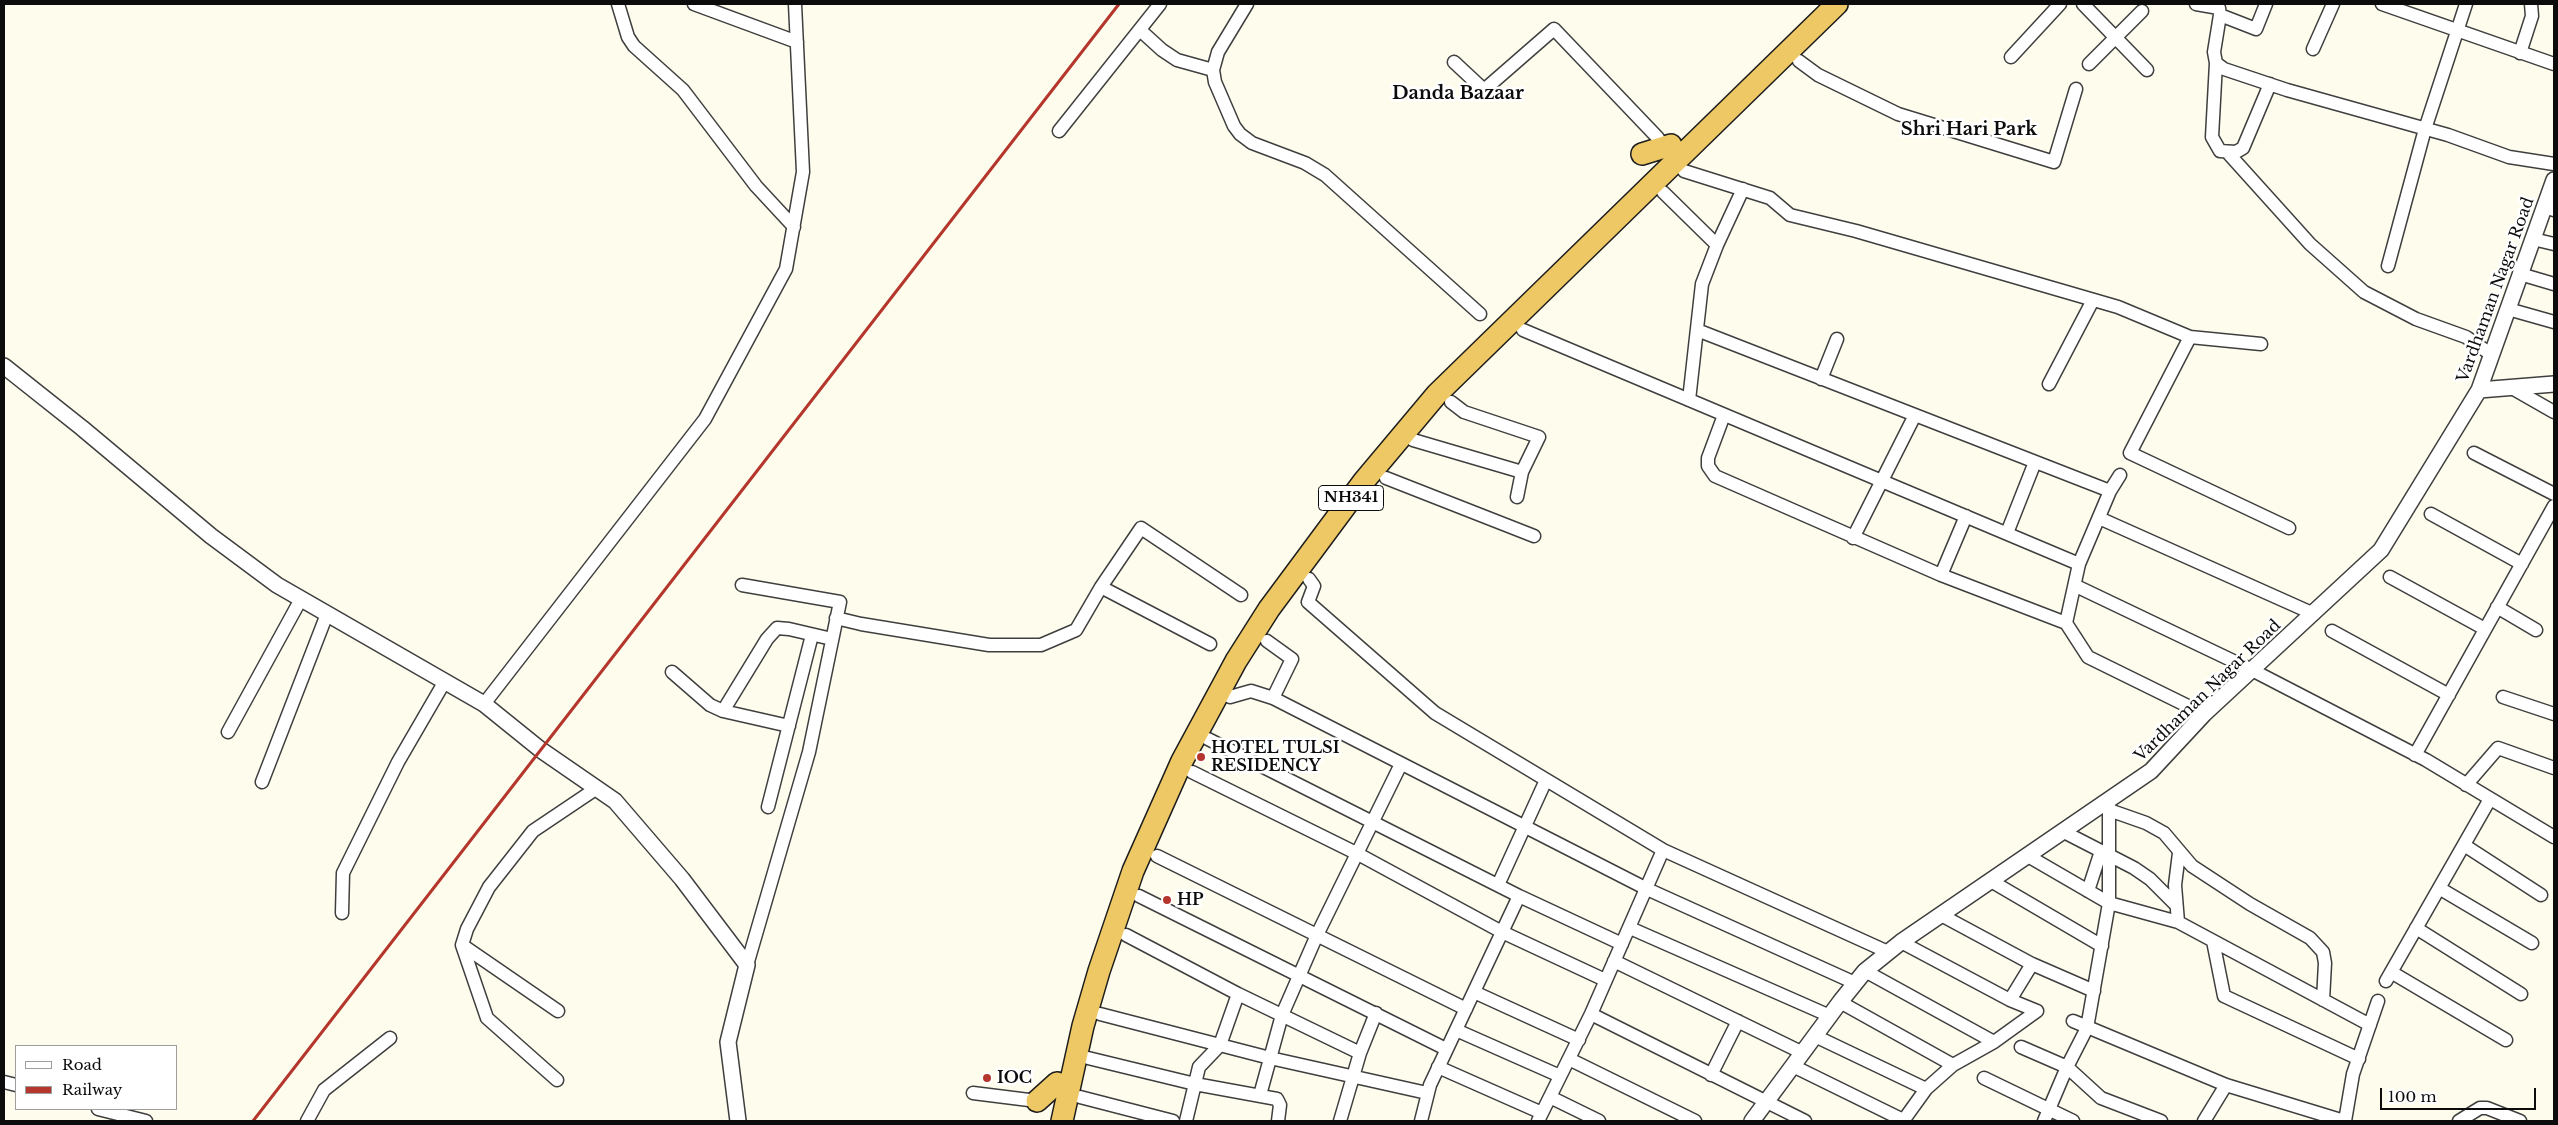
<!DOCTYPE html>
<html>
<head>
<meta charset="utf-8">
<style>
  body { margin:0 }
  #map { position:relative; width:2558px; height:1125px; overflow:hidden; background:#fefded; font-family:"Libre Baskerville",serif }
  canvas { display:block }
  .frame { position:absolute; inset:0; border:5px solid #0c0c0c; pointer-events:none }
  .legend { position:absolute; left:15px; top:1045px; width:162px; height:65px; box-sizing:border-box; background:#fff; border:1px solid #9e9e9e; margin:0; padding:6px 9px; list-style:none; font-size:15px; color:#0c0c0c }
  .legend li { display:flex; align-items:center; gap:10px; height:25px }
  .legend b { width:25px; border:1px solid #9e9e9e }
  .scale { position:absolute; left:2380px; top:1088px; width:156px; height:22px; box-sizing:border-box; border:2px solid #0c0c0c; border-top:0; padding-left:6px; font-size:15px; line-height:18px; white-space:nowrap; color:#0c0c0c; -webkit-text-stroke:4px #fff; paint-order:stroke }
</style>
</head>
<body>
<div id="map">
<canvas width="2558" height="1125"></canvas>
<div class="frame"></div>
<ul class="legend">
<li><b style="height:6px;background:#fff"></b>Road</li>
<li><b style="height:6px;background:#b4362c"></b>Railway</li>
</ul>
<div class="scale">100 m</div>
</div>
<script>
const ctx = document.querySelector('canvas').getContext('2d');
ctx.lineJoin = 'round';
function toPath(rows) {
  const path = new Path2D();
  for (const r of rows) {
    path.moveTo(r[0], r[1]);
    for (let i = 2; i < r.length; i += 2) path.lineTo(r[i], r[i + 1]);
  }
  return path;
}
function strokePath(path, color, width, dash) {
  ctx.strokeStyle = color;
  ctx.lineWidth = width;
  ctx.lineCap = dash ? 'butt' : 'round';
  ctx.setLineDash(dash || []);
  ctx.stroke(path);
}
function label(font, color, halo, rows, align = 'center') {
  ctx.font = font + ' "Libre Baskerville",serif';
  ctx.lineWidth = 5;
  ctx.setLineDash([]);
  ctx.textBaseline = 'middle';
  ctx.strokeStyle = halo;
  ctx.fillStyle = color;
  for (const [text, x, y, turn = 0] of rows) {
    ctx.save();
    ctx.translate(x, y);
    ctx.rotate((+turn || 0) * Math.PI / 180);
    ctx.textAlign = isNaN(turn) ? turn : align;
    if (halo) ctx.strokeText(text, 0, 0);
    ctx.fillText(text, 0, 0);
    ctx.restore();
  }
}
const minor = toPath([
  [618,4,628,37,634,46,683,90,756,186,794,227],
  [694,4,797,42],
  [1247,4,1218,52,1213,70,1215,82,1234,126,1240,134,1252,143,1305,163,1325,175,1480,314],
  [2083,4,2147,70],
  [2196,4,2219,8,2220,15,2256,29,2266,4],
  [2382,4,2554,64],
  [2220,15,2214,52,2216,63,2224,69,2287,90,2448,135,2509,157,2554,164],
  [1140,30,1162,50,1177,60,1213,70],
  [2313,49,2333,4],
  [2520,53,2532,16,2531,4],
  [2011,57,2060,4],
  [1799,61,1818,75,1898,114,2054,162,2076,89],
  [1454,62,1484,90,1554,29,1658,138],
  [2216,63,2212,137,2220,151,2236,152,2243,148,2270,84],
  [2089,64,2142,11],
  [1059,131,1160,4],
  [2228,153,2310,244,2364,292,2416,319,2466,337,2492,355],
  [1684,171,1770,198,1790,215,1856,231,2118,307,2190,337,2261,344],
  [1663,192,1717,245],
  [2544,207,2554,210],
  [2533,239,2554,244],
  [2388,266,2425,129,2466,4],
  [2520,274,2554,284],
  [2508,309,2554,322],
  [1523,330,2079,564],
  [1697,330,2110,491],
  [2190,337,2130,453,2289,528],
  [1821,379,1837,339],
  [2049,384,2093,300],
  [2512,388,2554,412],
  [1689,400,1702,284,1717,245,1743,189],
  [1451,402,1464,412,1539,437,1522,472,1517,497],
  [1724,415,1708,458,1708,466,1715,476,1941,575,2066,623,2088,657,2204,714],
  [1413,440,1522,472],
  [2474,453,2554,494],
  [1386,478,1534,536],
  [2431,514,2522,564],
  [2099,518,2314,614],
  [2007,533,2035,462],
  [1853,538,1915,415],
  [1941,575,1966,516],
  [2390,577,2485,629],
  [1309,579,1314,586,1308,602,1435,713,1663,850,1888,952],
  [742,585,840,602,809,752,747,965],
  [2076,586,2252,670,2426,760,2554,837],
  [1101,587,1210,644],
  [2497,607,2536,630],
  [836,618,861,624,989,645,1041,645,1076,630,1101,587,1141,528,1241,595],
  [2066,623,2079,564,2110,491,2120,475],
  [2332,631,2449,695],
  [1267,641,1292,659,1273,698],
  [672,672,710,705,723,711,789,726],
  [1230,697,1251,691,1273,698,1647,889,1855,983],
  [2503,697,2554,714],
  [484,704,705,419,786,269,803,172,795,4],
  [723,711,767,639,777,628,789,629,832,639],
  [228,732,301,599],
  [1208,739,1519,896,1622,944],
  [2415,755,2554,506],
  [1192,772,1358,854,1502,932,1605,980],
  [262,782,327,614],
  [2466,785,2498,748,2554,768],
  [768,807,812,635],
  [2109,810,2146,823,2164,833,2192,866,2250,904,2310,938,2323,952,2325,963,2323,1000],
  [2064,832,2134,868,2150,879,2175,904],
  [2464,845,2541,895],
  [1157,856,1466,1009],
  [2028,856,2109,903,2178,922,2370,1025],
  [1991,881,2102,946],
  [1498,885,1546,780],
  [2439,888,2532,943],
  [2088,891,2101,851],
  [1139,896,1446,1049],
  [342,913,343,873,398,762,445,681],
  [1941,915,2032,964,2094,991],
  [2178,922,2175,885,2179,853],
  [1630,928,1830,1016],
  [2416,928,2521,994],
  [1126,935,1238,994,1360,1053],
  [2213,941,2224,996,2359,1059],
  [1901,942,2010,1000,2037,1011],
  [462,945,558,1011],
  [1614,961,1803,1053],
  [1865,971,1994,1042],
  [2391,972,2506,1040],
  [2386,981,2490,799],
  [1474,992,1579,1040],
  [2010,1000,2032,964],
  [1840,1002,1953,1065],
  [1100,1014,1270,1058,1427,1093],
  [1591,1014,1805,1121],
  [2073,1021,2226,1085,2344,1121],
  [1456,1030,1560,1076],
  [1815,1036,1926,1089],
  [2021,1047,2067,1067,2101,1098,2161,1121],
  [1088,1058,1195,1084,1277,1099,1280,1105,1278,1121],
  [1569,1059,1695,1121],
  [1793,1066,1905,1121],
  [1438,1067,1542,1113],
  [1711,1075,1738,1021],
  [1984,1078,2073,1121],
  [557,1080,487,1018,462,945,467,929,489,887,533,831,597,788],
  [4,1082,16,1085],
  [973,1093,1037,1101],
  [1260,1095,1282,1015,1317,935,1401,764],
  [1080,1097,1173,1121],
  [1550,1097,1599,1121],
  [98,1109,146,1121],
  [307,1121,324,1090,390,1038],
  [1186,1121,1199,1067,1220,1045,1238,994],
  [1340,1121,1360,1053,1376,1013],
  [1421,1121,1430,1085,1519,896],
  [1538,1121,1591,1014,1663,850],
  [1903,1121,1926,1089,1953,1065,1994,1042,2037,1011],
  [2044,1121,2067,1067,2087,1028,2109,903,2109,801],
  [2204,1121,2226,1085],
  [2345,1121,2353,1074,2378,1001],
  [2459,1121,2480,1108,2487,1108,2520,1121]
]);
const tertiary = toPath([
  [4,366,82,428,211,536,277,585,484,704,541,750,615,801,682,879,747,965,728,1042,738,1121],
  [2479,390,2554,384],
  [1752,1121,1840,1002,1865,971,1901,942,2151,771,2204,714,2381,550,2479,390,2554,180]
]);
const trunk = toPath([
  [1642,154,1671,145],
  [1037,1101,1057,1083],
  [1062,1121,1083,1026,1099,971,1133,871,1182,761,1236,661,1269,609,1364,481,1437,394,1837,4]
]);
strokePath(minor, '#3f3f3f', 15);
strokePath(tertiary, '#3f3f3f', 18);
strokePath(trunk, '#1d1d1d', 24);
strokePath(minor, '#fff', 12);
strokePath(tertiary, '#fff', 15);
strokePath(trunk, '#eec864', 21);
strokePath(toPath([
  [253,1121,1119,4]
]), '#b4362c', 3);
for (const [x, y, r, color] of [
  [1201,757,5,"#b4362c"],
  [1167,900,5,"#b4362c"],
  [987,1078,5,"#b4362c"]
]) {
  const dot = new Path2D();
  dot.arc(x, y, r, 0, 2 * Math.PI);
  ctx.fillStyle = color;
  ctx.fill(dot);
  strokePath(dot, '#fff', 2);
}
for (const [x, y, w] of [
  [1351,498,65]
]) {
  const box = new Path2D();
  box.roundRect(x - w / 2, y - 12.5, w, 25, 4);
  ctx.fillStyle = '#fff';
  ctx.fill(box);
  strokePath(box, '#0c0c0c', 1);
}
label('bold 15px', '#0c0c0c', null, [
  ["NH341",1351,498]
]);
label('16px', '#0c0c0c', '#fff', [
  ["Vardhaman Nagar Road",2496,290,-70],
  ["Vardhaman Nagar Road",2208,691,-44]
]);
label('bold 16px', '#0c0c0c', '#fff', [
  ["HOTEL TULSI",1211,748],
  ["RESIDENCY",1211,766],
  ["HP",1177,900],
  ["IOC",997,1078]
], 'left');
label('bold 18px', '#0c0c0c', '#fff', [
  ["Danda Bazaar",1458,94],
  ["Shri Hari Park",1969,130]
]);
</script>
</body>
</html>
